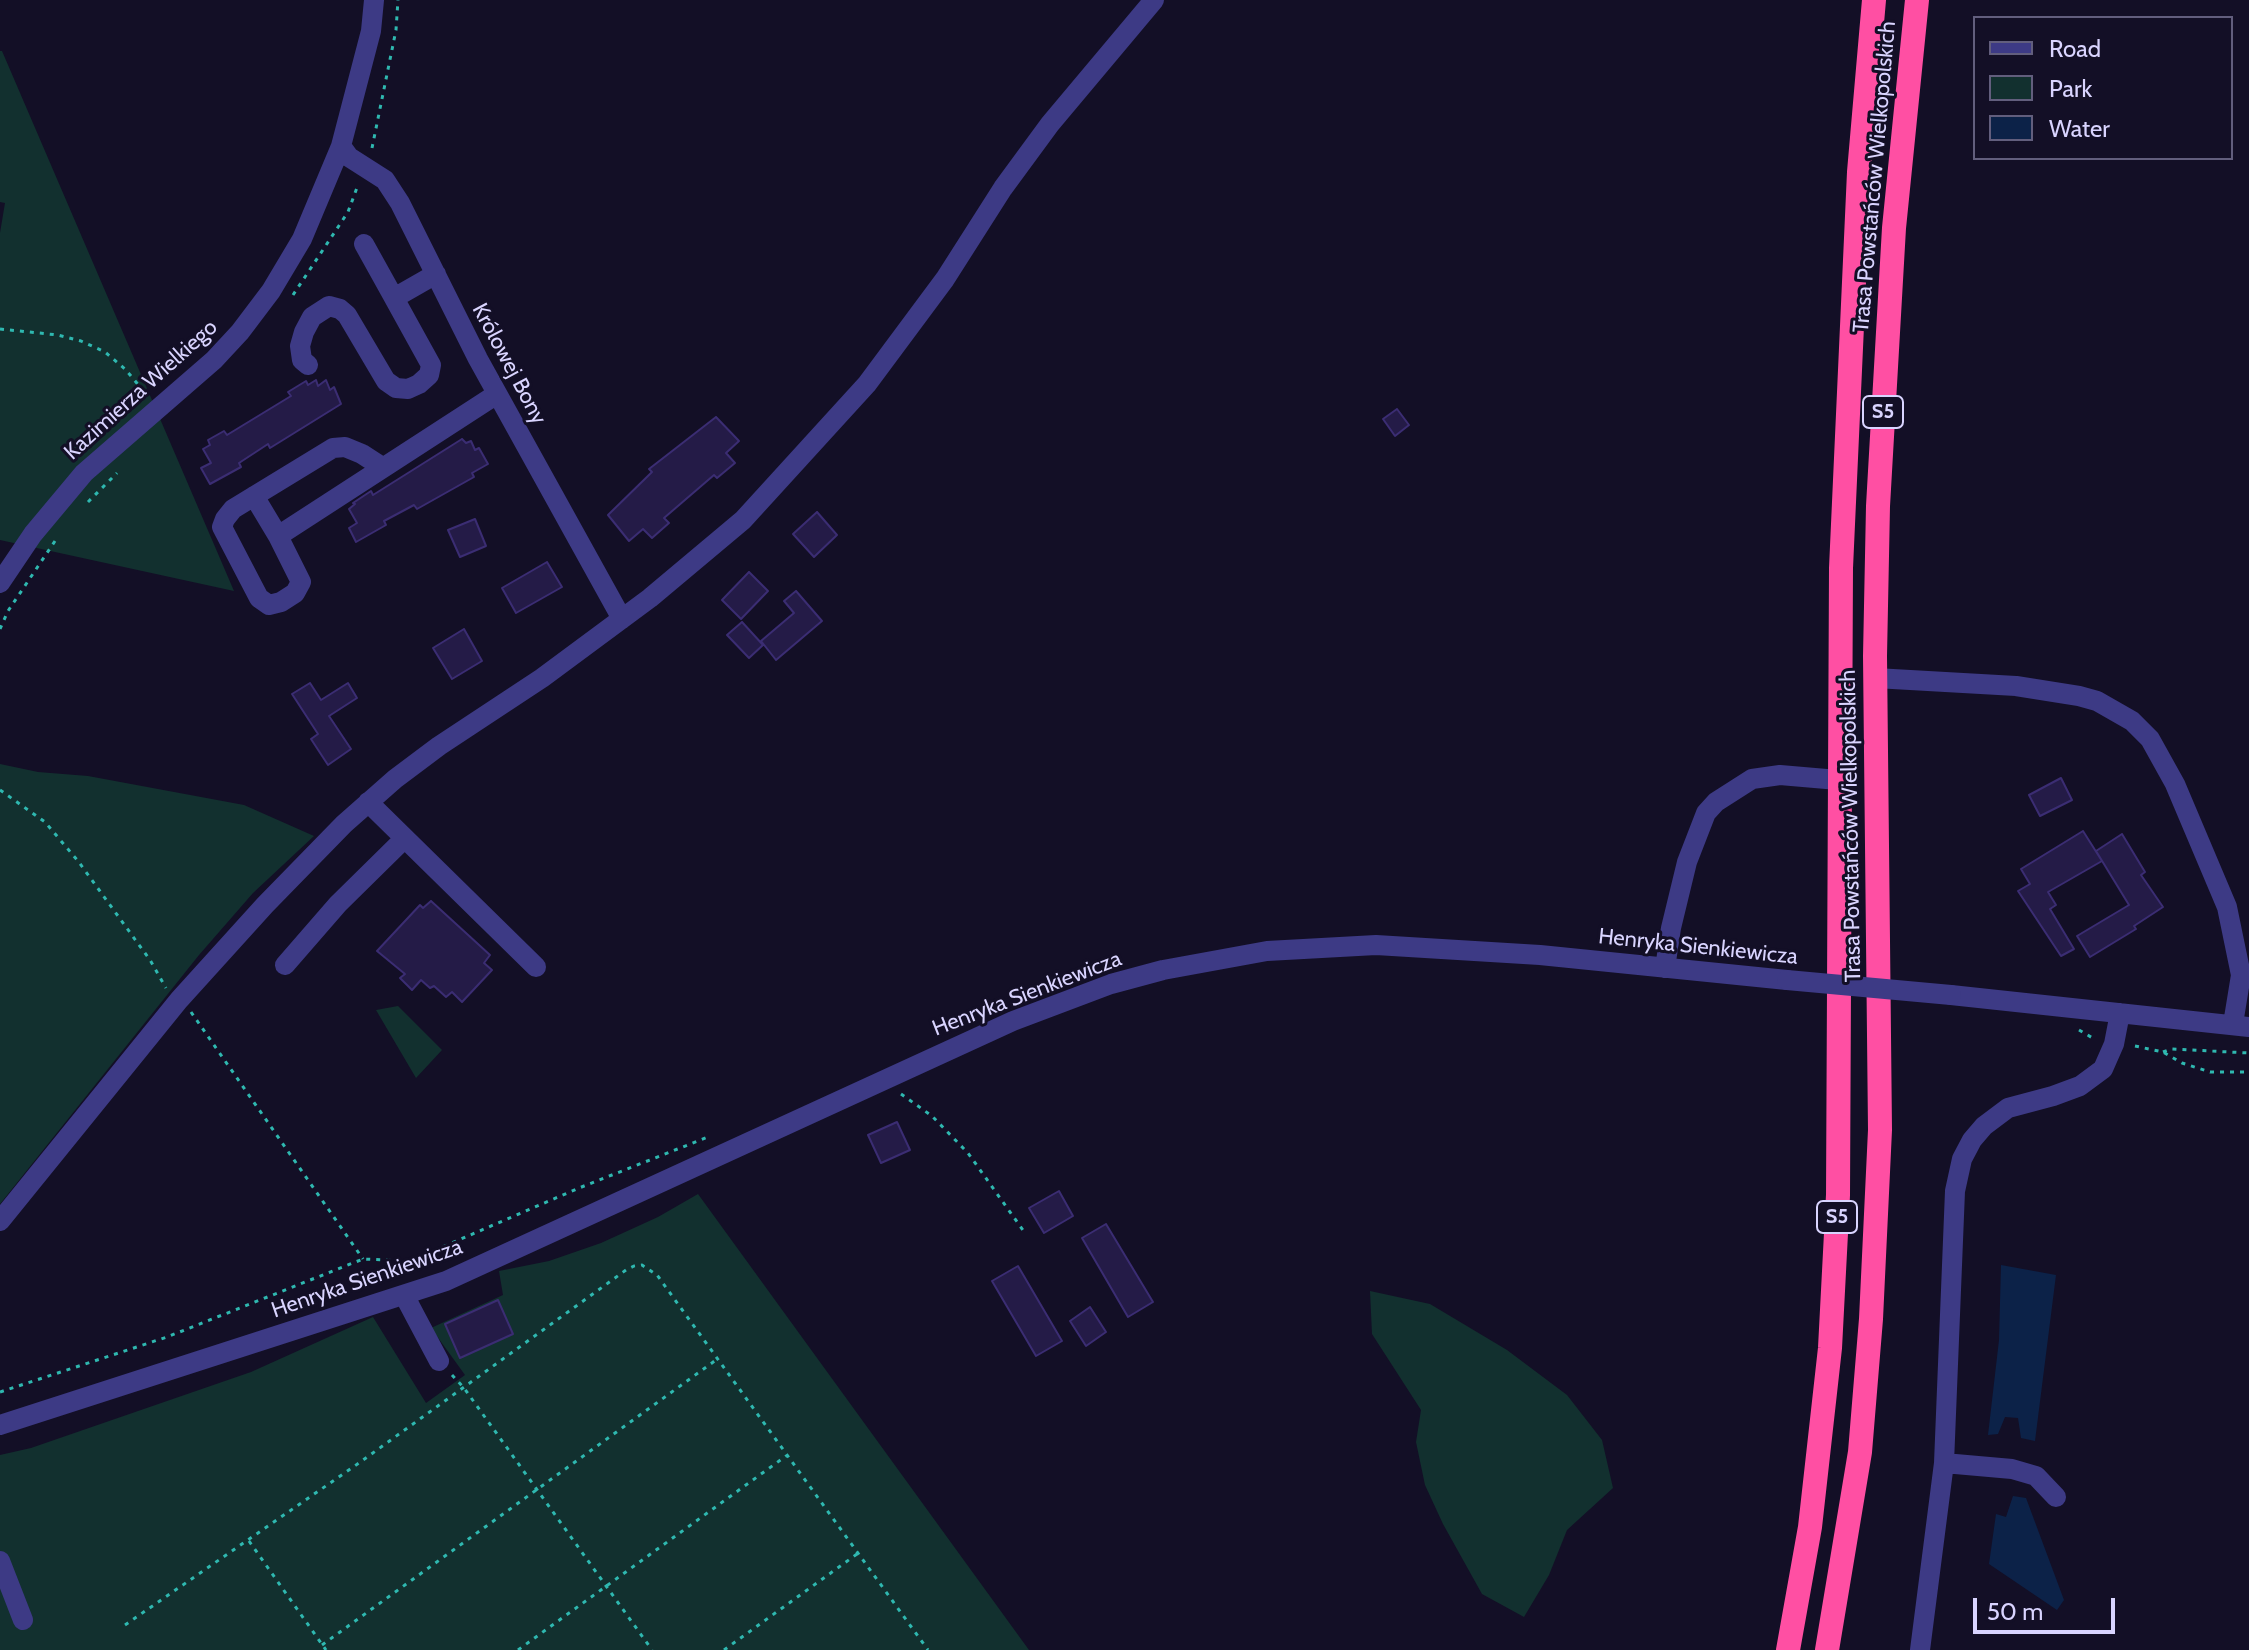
<!DOCTYPE html>
<html>
<head>
<meta charset="utf-8">
<style>
  body { margin:0 }
  #map { position:relative; width:2249px; height:1650px; overflow:hidden; background:#130f26; font-family:Cabin,sans-serif }
  canvas { display:block }
  .legend { position:absolute; left:1973px; top:16px; width:260px; height:144px; box-sizing:border-box; background:#130f26; border:2px solid #625e7d; margin:0; padding:10px 14px; list-style:none; font-size:24px; color:#d9d4ff }
  .legend li { display:flex; align-items:center; gap:16px; height:40px }
  .legend b { width:40px; border:2px solid #625e7d }
  .scale { position:absolute; left:1973px; top:1598px; width:142px; height:36px; box-sizing:border-box; border:4px solid #d9d4ff; border-top:0; padding-left:10px; font-size:24px; line-height:28px; white-space:nowrap; color:#d9d4ff; -webkit-text-stroke:6px #130f26; paint-order:stroke }
</style>
</head>
<body>
<div id="map">
<canvas width="2249" height="1650"></canvas>
<ul class="legend">
<li><b style="height:10px;background:#3d3a85"></b>Road</li>
<li><b style="height:22px;background:#12302f"></b>Park</li>
<li><b style="height:22px;background:#0c2248"></b>Water</li>
</ul>
<div class="scale">50 m</div>
</div>
<script>
const ctx = document.querySelector('canvas').getContext('2d');
ctx.lineJoin = 'round';
function paint(path, color) {
  ctx.fillStyle = color;
  ctx.fill(path, 'evenodd');
}
function toPath(rows) {
  const path = new Path2D();
  for (const r of rows) {
    path.moveTo(r[0], r[1]);
    for (let i = 2; i < r.length; i += 2) path.lineTo(r[i], r[i + 1]);
  }
  return path;
}
function strokePath(path, color, width, dash) {
  ctx.strokeStyle = color;
  ctx.lineWidth = width;
  ctx.lineCap = dash ? 'butt' : 'round';
  ctx.setLineDash(dash || []);
  ctx.stroke(path);
}
function label(font, color, halo, rows, align = 'center') {
  ctx.font = font + ' Cabin,sans-serif';
  ctx.lineWidth = 6;
  ctx.setLineDash([]);
  ctx.textBaseline = 'middle';
  ctx.strokeStyle = halo;
  ctx.fillStyle = color;
  for (const [text, x, y, turn = 0] of rows) {
    ctx.save();
    ctx.translate(x, y);
    ctx.rotate((+turn || 0) * Math.PI / 180);
    ctx.textAlign = isNaN(turn) ? turn : align;
    if (halo) ctx.strokeText(text, 0, 0);
    ctx.fillText(text, 0, 0);
    ctx.restore();
  }
}
paint(toPath([
  [0,51,2,51,234,591,0,540,0,233,5,203,0,202],
  [0,764,38,772,88,776,244,805,314,836,253,893,199,955,0,1204],
  [398,1006,442,1050,416,1078,376,1010],
  [698,1194,1029,1650,0,1650,0,1455,31,1448,251,1372,373,1317,426,1403,465,1375,431,1328,503,1295,499,1271,549,1261,601,1243,658,1217],
  [1370,1291,1430,1304,1507,1350,1567,1395,1602,1440,1613,1488,1567,1530,1549,1575,1524,1617,1482,1594,1443,1524,1425,1485,1416,1442,1421,1410,1372,1334]
]), '#12302f');
paint(toPath([
  [2001,1265,2056,1275,2035,1441,2021,1438,2018,1418,2005,1417,1998,1434,1988,1435,1999,1340],
  [2013,1496,2026,1498,2064,1600,2057,1610,1989,1564,1996,1514,2006,1517]
]), '#0c2248');
const building = toPath([
  [316,380,318,386,326,380,330,390,334,387,341,404,270,448,268,444,239,463,241,467,210,484,201,468,211,463,203,449,210,445,208,440,224,431,227,435,291,396,288,392,306,381,308,385,316,380],
  [1397,409,1409,425,1395,436,1383,419,1397,409],
  [716,417,739,441,726,453,735,463,717,478,714,475,664,518,669,523,652,538,643,529,629,541,608,515,652,472,649,469,716,417],
  [462,439,466,443,471,441,475,450,479,448,488,464,472,473,474,477,417,509,414,505,384,521,386,525,356,542,349,528,357,523,349,509,355,504,353,503,371,491,373,495,462,439],
  [817,512,837,535,814,557,793,534,817,512],
  [475,519,486,546,460,557,448,530,475,519],
  [547,562,562,587,516,613,502,588,547,562],
  [749,572,768,591,741,619,722,600,749,572],
  [796,591,822,621,776,660,761,641,794,613,784,601,796,591],
  [742,622,763,645,749,658,727,635,742,622],
  [464,629,482,661,452,679,433,648,464,629],
  [310,683,321,700,348,683,357,698,329,716,351,749,328,765,311,739,318,734,292,694,310,683],
  [2061,778,2072,800,2040,816,2029,795,2061,778],
  [2083,831,2102,861,2048,892,2056,905,2050,909,2074,949,2061,956,2018,891,2030,884,2021,869,2083,831],
  [2122,834,2145,872,2141,875,2163,907,2134,926,2136,929,2090,957,2077,936,2129,905,2096,851,2122,834],
  [431,901,490,955,484,963,492,970,462,1002,452,992,446,997,434,986,430,988,421,980,412,990,400,978,405,974,377,951,420,905,423,908,431,901],
  [897,1122,910,1150,881,1163,868,1135,897,1122],
  [1059,1191,1073,1216,1044,1233,1029,1208,1059,1191],
  [1106,1224,1153,1302,1128,1317,1082,1238,1106,1224],
  [1018,1266,1062,1341,1036,1356,992,1281,1018,1266],
  [498,1300,513,1334,460,1358,445,1324,498,1300],
  [1090,1307,1106,1332,1086,1346,1070,1321,1090,1307]
]);
paint(building, '#241b47');
strokePath(building, '#3b2d73', 2);
strokePath(toPath([
  [372,148,396,30,398,0],
  [293,295,348,212,358,185],
  [0,329,58,335,81,341,105,352,125,369,147,395],
  [88,502,117,473],
  [0,629,8,611,57,538],
  [0,790,45,822,78,861,150,960,166,988],
  [191,1012,363,1259],
  [2079,1030,2096,1040],
  [2135,1046,2163,1052,2182,1063,2210,1072,2249,1072],
  [2163,1052,2171,1049,2249,1053],
  [901,1094,932,1116,968,1153,1025,1233],
  [452,1375,464,1388,652,1650],
  [0,1392,167,1337,363,1259,410,1261,579,1188,708,1137],
  [249,1541,326,1650],
  [125,1625,359,1463,626,1270,634,1266,642,1265,657,1275,928,1650],
  [322,1645,716,1360],
  [518,1650,786,1456],
  [724,1650,857,1554]
]), '#2fb8b0', 3, [4, 6]);
strokePath(toPath([
  [341,146,349,157,385,180,400,203,478,359,622,619],
  [364,244,394,298],
  [308,365,302,360,300,346,304,332,312,317,329,306,340,309,347,315,386,381,396,388,408,389,419,384,429,375,431,365,394,298,436,274],
  [382,467,362,454,345,447,333,448,233,509,225,519,222,527,259,598,269,605,281,602,295,593,301,582,278,536,497,394],
  [254,496,278,536],
  [0,583,33,534,84,473,214,360,240,332,271,291,302,239,341,146,371,31,374,0],
  [1875,678,2016,686,2079,696,2097,701,2132,721,2150,739,2175,784,2227,907,2241,975,2233,1024],
  [368,802,536,967],
  [285,965,338,904,404,839],
  [1665,968,1671,928,1687,862,1706,813,1716,802,1752,779,1780,775,1838,780],
  [1951,995,2249,1027],
  [0,1221,179,1000,265,905,344,824,395,779,439,746,542,678,650,598,743,520,867,384,945,279,1003,188,1050,124,1154,0],
  [404,1295,439,1361],
  [0,1425,446,1281,1013,1021,1111,984,1163,970,1267,951,1376,945,1540,955,1787,980],
  [1944,1463,2012,1469,2036,1476,2056,1497],
  [0,1561,23,1620],
  [1920,1650,1944,1463,1955,1191,1962,1159,1972,1140,1984,1126,2008,1108,2053,1096,2080,1086,2103,1069,2114,1044,2120,1013]
]), '#3d3a85', 20);
strokePath(toPath([
  [1788,1650,1810,1527,1830,1348,1838,1195,1841,568,1859,172,1874,0],
  [1827,1650,1860,1452,1871,1319,1880,1130,1875,656,1878,506,1894,228,1917,0]
]), '#ff4fa3', 24);
strokePath(toPath([
  [1787,980,1951,995]
]), '#3d3a85', 20);
for (const [x, y, w] of [
  [1883,412,40],
  [1837,1217,40]
]) {
  const box = new Path2D();
  box.roundRect(x - w / 2, y - 16, w, 32, 6);
  ctx.fillStyle = '#130f26';
  ctx.fill(box);
  strokePath(box, '#d9d4ff', 2);
}
label('bold 20px', '#d9d4ff', null, [
  ["S5",1883,412],
  ["S5",1837,1217]
]);
label('22px', '#d9d4ff', '#130f26', [
  ["Trasa Powstańców Wielkopolskich",1875,177,-85],
  ["Królowej Bony",509,364,62],
  ["Kazimierza Wielkiego",141,390,-42],
  ["Trasa Powstańców Wielkopolskich",1851,826,-91],
  ["Henryka Sienkiewicza",1698,947,6],
  ["Henryka Sienkiewicza",1027,994,-21],
  ["Henryka Sienkiewicza",367,1279,-19]
]);
</script>
</body>
</html>
